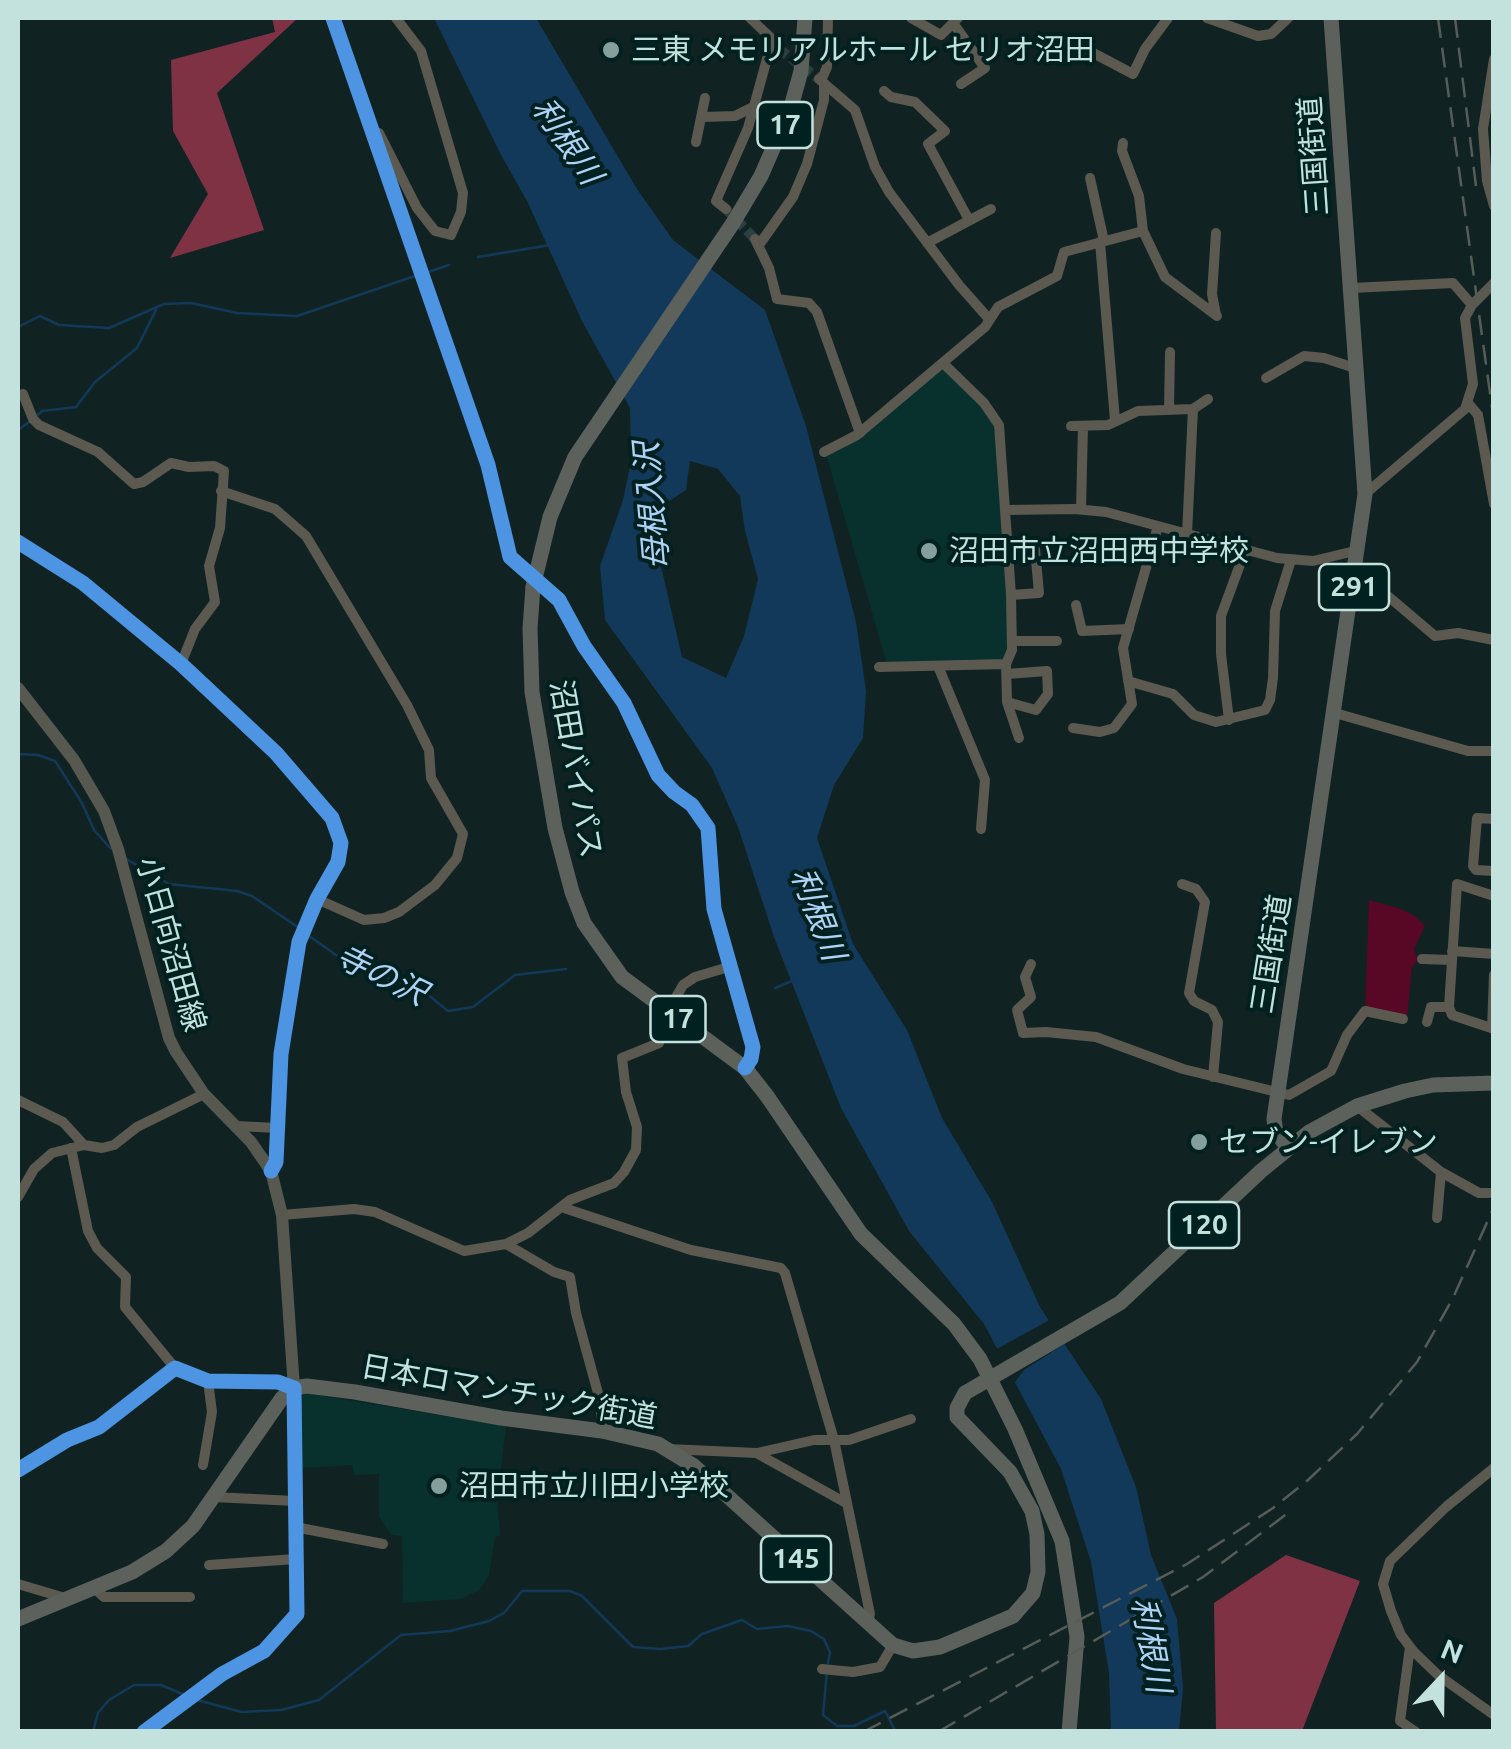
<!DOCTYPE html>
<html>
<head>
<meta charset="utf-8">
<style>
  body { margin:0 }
  #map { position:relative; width:1511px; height:1749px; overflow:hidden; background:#102322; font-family:Ubuntu,sans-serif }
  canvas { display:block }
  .frame { position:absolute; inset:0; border:20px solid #c3e2de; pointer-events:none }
  .north { position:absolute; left:1391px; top:1629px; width:100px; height:100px; -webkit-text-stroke:8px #00211f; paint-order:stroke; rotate:22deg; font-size:28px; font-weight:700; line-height:40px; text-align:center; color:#c3e2de }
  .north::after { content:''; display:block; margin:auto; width:35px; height:45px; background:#c3e2de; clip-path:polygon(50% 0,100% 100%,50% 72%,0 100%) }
</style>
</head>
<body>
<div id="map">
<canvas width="1511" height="1749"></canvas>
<div class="frame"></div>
<div class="north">N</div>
</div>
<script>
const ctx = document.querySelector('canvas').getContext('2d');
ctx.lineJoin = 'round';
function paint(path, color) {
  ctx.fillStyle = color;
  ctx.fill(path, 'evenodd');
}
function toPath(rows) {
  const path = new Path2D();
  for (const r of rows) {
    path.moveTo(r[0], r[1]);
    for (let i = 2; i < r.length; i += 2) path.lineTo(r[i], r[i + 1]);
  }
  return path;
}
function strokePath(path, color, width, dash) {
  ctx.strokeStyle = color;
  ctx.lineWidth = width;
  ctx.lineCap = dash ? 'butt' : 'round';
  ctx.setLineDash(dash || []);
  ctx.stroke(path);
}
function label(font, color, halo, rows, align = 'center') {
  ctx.font = font + ' Ubuntu,"Noto Sans JP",sans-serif';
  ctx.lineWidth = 8;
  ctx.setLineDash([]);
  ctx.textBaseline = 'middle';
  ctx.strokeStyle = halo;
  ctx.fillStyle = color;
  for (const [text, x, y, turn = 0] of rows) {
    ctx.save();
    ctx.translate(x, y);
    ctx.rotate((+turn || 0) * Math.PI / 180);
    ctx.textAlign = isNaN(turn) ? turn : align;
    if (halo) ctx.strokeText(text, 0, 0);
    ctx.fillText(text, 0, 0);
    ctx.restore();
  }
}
paint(toPath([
  [940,368,944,368,985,409,994,422,1010,648,1006,658,998,661,887,664,826,454],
  [305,1393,506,1426,497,1498,500,1536,495,1537,489,1576,479,1590,461,1599,403,1603,402,1536,391,1535,379,1516,379,1474,354,1475,352,1465,301,1468,299,1400]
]), '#08302d');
paint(toPath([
  [1369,900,1401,909,1415,916,1425,926,1414,949,1418,961,1412,966,1407,1019,1365,1009]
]), '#580725');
paint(toPath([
  [272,18,298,18,217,93,264,230,170,258,208,194,173,131,171,60,275,32],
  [1286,1555,1360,1581,1302,1731,1216,1731,1214,1603]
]), '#803245');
paint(toPath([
  [434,18,536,18,637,189,673,240,765,310,806,426,856,622,866,691,863,738,834,785,817,838,853,944,907,1030,942,1118,992,1202,1040,1307,1101,1399,1136,1487,1151,1555,1177,1619,1183,1688,1179,1731,1111,1731,1109,1673,1091,1562,1061,1469,984,1324,909,1231,841,1108,774,937,738,827,712,768,605,620,600,566,623,500,631,462,630,408,582,321,527,201,501,155],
  [690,461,718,469,740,496,745,531,758,579,744,636,726,678,682,657,661,566,663,505,686,490]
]), '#123959');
paint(toPath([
  [1053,1318,1069,1341,1024,1370,1012,1386,995,1350]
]), '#102322');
strokePath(toPath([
  [478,257,550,245],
  [425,273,449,265],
  [18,327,40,316,59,325,109,328,164,304,191,303,237,313,297,316,418,275],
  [35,417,42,411,76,407,95,382,137,348,156,310],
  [18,430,29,422],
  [18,754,38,755,55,761,82,803,94,830,111,849],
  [126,859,169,884,237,891,252,896,299,928],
  [305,933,353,967,421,989,448,1011,473,1007,515,975,566,969],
  [775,988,792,981],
  [827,1671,823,1715,837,1726,854,1726,885,1711,896,1732],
  [197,1700,242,1712,281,1710,319,1700,401,1635,450,1631,489,1621,504,1613,522,1591,570,1591,582,1596,633,1647,661,1649,688,1646,702,1634,742,1620,757,1629,788,1626,811,1631,824,1639,830,1653,828,1663],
  [93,1732,98,1713,109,1700,134,1685,161,1685,185,1695]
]), '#123959', 2.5);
strokePath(toPath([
  [779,49,819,79],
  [726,209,755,239]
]), '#2b403e', 10, [10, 5]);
strokePath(toPath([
  [333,18,488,465,510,557,559,600,584,646,624,703,658,775,674,792,692,805,708,828,714,909,753,1047,751,1059,745,1068],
  [750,18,770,37,771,44,779,49],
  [911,18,941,35,958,18],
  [1207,18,1258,36,1271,34,1288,18],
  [953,23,985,68,961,84],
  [1078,45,1133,74,1145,49,1168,18],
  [1494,59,1483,129,1487,181,1494,206],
  [819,79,855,110,875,167,889,192,959,285,989,319],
  [821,81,827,67,828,18],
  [884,91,891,97,915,102,945,131,928,144,969,220],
  [701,117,735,116,755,106],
  [379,133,417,208,435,231,451,235,461,212,463,193,421,51,396,18],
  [696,142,705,98],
  [1123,143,1122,151,1139,196,1143,231],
  [1090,178,1104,241],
  [726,209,716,201,748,128,771,44],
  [1216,233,1212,294,1216,315],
  [755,239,769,268,777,299,809,303,817,312,860,433],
  [1100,242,1115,420],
  [927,243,991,209],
  [759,245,793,197,807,164,824,100,824,85],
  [1352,288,1453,283,1472,305],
  [943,363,984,403,999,425,1011,595,1012,650,1006,664,1007,702,1019,738],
  [1266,378,1304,356,1324,358,1358,369],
  [23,394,33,419,39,425,98,452,134,484,143,482,171,463,189,467,214,466,224,471,220,528,209,566,215,602,195,629,181,664],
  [1468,403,1478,415,1494,504],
  [1169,410,1170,352],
  [1071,426,1108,425,1138,411,1193,409,1208,399],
  [824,452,857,435,985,327,998,307,1057,276,1064,252,1143,231,1165,277,1217,316],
  [221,491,275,509,306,536,407,705,429,750,431,778,463,834,457,858,435,885,399,912,384,918,364,920,317,899],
  [1365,494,1465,409,1473,384,1465,318,1472,305,1494,283],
  [1081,509,1083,426],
  [1006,510,1075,509,1106,512,1277,558,1313,561,1359,550],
  [1187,534,1193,409],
  [18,542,83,583,181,664,276,753,332,818,341,843,338,862,317,899,299,942,281,1054,276,1162,271,1171],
  [1008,550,1035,549,1039,593,1011,595],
  [1355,580,1389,597,1435,636,1458,633,1494,640],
  [1076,605,1082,631,1129,629],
  [1012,641,1057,641],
  [938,666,985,780,981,829],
  [879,667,1006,664],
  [1128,681,1173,694,1194,715,1216,722,1265,710,1270,700,1273,678,1275,611,1291,560],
  [1007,702,1036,710,1048,694,1047,671,1007,674],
  [1335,713,1468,751,1494,751],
  [1229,720,1221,654,1221,616,1245,551],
  [1073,728,1100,732,1114,728,1132,704,1123,648,1158,526],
  [1494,819,1477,818,1473,866,1476,870,1494,871],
  [1182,884,1196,889,1205,902,1189,993,1194,1001,1212,1010,1218,1022,1213,1077],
  [1494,896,1457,884,1449,1007,1452,1015,1494,1029],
  [1452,951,1494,954],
  [1422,959,1451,960],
  [1031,964,1025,977,1031,997,1017,1010,1023,1033,1046,1032,1096,1037,1183,1069,1289,1095,1331,1071,1347,1035,1365,1011,1403,1019],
  [676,997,683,985,695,977,732,966],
  [1427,1022,1431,1007,1449,1007],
  [1492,1028,1494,975],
  [18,1100,63,1122,84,1145],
  [1357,1106,1441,1172,1479,1193,1489,1193],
  [236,1126,278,1128],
  [71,1148,88,1231,97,1248,126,1277,125,1307,175,1368],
  [18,1197,34,1169,52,1153,84,1145,102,1148,114,1145,137,1127,204,1094],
  [561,1207,691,1250,781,1268,785,1273,834,1440,870,1614,867,1624],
  [282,1215,354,1209,375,1212,464,1251,506,1244,528,1233,570,1200,614,1183,624,1172,636,1150,637,1127,626,1092,622,1058,659,1043,663,1030],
  [1437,1218,1441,1172],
  [506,1244,554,1272,570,1277,576,1313,601,1404,602,1431],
  [668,1449,757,1453,814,1440,849,1440,911,1419],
  [758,1454,846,1503],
  [203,1465,212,1412,208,1381],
  [1494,1468,1446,1507,1390,1561,1383,1584,1391,1611,1401,1635,1414,1652,1438,1675,1494,1715],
  [18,1470,67,1440,99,1427,175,1368,208,1381,278,1382,294,1388,297,1614,264,1651,222,1674,144,1732],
  [213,1497,295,1501],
  [295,1527,383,1544],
  [209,1565,296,1559],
  [18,1584,65,1598],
  [93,1587,104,1597,190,1597],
  [1410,1647,1400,1721,1416,1732],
  [822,1669,853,1672,880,1667,893,1645]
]), '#5b5950', 10);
strokePath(toPath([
  [18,688,74,760,104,811,118,849,169,1038,176,1052,204,1094,251,1142,271,1171,282,1215,294,1388]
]), '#575950', 12);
strokePath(toPath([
  [733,223,761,176,791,107,801,71,805,18],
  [533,587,530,628,532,692,555,828,572,892,584,923,622,977,745,1068,767,1096,861,1234,954,1324,980,1359,1015,1429,1062,1541,1077,1637,1069,1732],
  [1288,1148,1276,1132,1274,1119,1365,494,1331,18],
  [18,1619,132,1572,166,1551,193,1526,282,1398,294,1388,307,1386,355,1392,501,1418,602,1431,658,1444,694,1466,893,1645,913,1651,940,1647,1013,1616,1033,1593,1038,1572,1037,1534,1032,1511,1010,1472,957,1417,957,1408,965,1393,1120,1303,1261,1171,1309,1132,1357,1106,1405,1091,1433,1085,1494,1083]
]), '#5d615b', 15);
strokePath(toPath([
  [1438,18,1494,422],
  [1455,18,1476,186],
  [863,1732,1187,1564,1273,1508,1308,1480,1357,1434,1417,1362,1453,1298,1494,1207],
  [938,1732,1203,1577,1292,1510]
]), '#565c58', 2.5, [20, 10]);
strokePath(toPath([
  [533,587,550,517,575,457,733,223]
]), '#5d615b', 15);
strokePath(toPath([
  [333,18,488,465,510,557,559,600,584,646,624,703,658,775,674,792,692,805,708,828,714,909,753,1047,751,1059,745,1068],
  [18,542,83,583,181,664,276,753,332,818,341,843,338,862,317,899,299,942,281,1054,276,1162,271,1171],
  [18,1470,67,1440,99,1427,175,1368,208,1381,278,1382,294,1388,297,1614,264,1651,222,1674,144,1732]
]), '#4d94e3', 15);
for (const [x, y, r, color] of [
  [611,50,10,"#849f9c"],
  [929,551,10,"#849f9c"],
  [1199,1142,10,"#849f9c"],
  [439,1486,10,"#849f9c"]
]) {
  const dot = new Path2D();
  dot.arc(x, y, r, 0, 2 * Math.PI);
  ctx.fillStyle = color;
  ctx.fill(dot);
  strokePath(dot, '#00211f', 4);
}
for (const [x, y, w] of [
  [785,125,55],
  [1354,587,70],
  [678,1019,55],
  [1204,1225,70],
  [796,1559,70]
]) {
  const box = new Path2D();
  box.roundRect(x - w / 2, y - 23, w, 46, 8);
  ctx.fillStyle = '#00211f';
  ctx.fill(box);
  strokePath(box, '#c3e2de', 2.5);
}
label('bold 28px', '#c3e2de', null, [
  ["17",785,125],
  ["291",1354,587],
  ["17",678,1019],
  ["120",1204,1225],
  ["145",796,1559]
]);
label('30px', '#c3e2de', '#00211f', [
  ["三東 メモリアルホール セリオ沼田",631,50],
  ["沼田市立沼田西中学校",949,551],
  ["セブン-イレブン",1219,1142],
  ["沼田市立川田小学校",459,1486]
], 'left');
label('30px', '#c3e2de', '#00211f', [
  ["三国街道",1314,156,-94],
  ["沼田バイパス",576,769,80],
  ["小日向沼田線",171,944,74],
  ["三国街道",1271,954,-81],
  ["日本ロマンチック街道",509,1392,10]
]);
label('italic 32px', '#afd3f7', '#00211f', [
  ["利根川",567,141,56],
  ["母根入沢",652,506,-95],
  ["利根川",818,914,69],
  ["寺の沢",381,975,26],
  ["利根川",1151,1645,80]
]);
</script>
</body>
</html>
